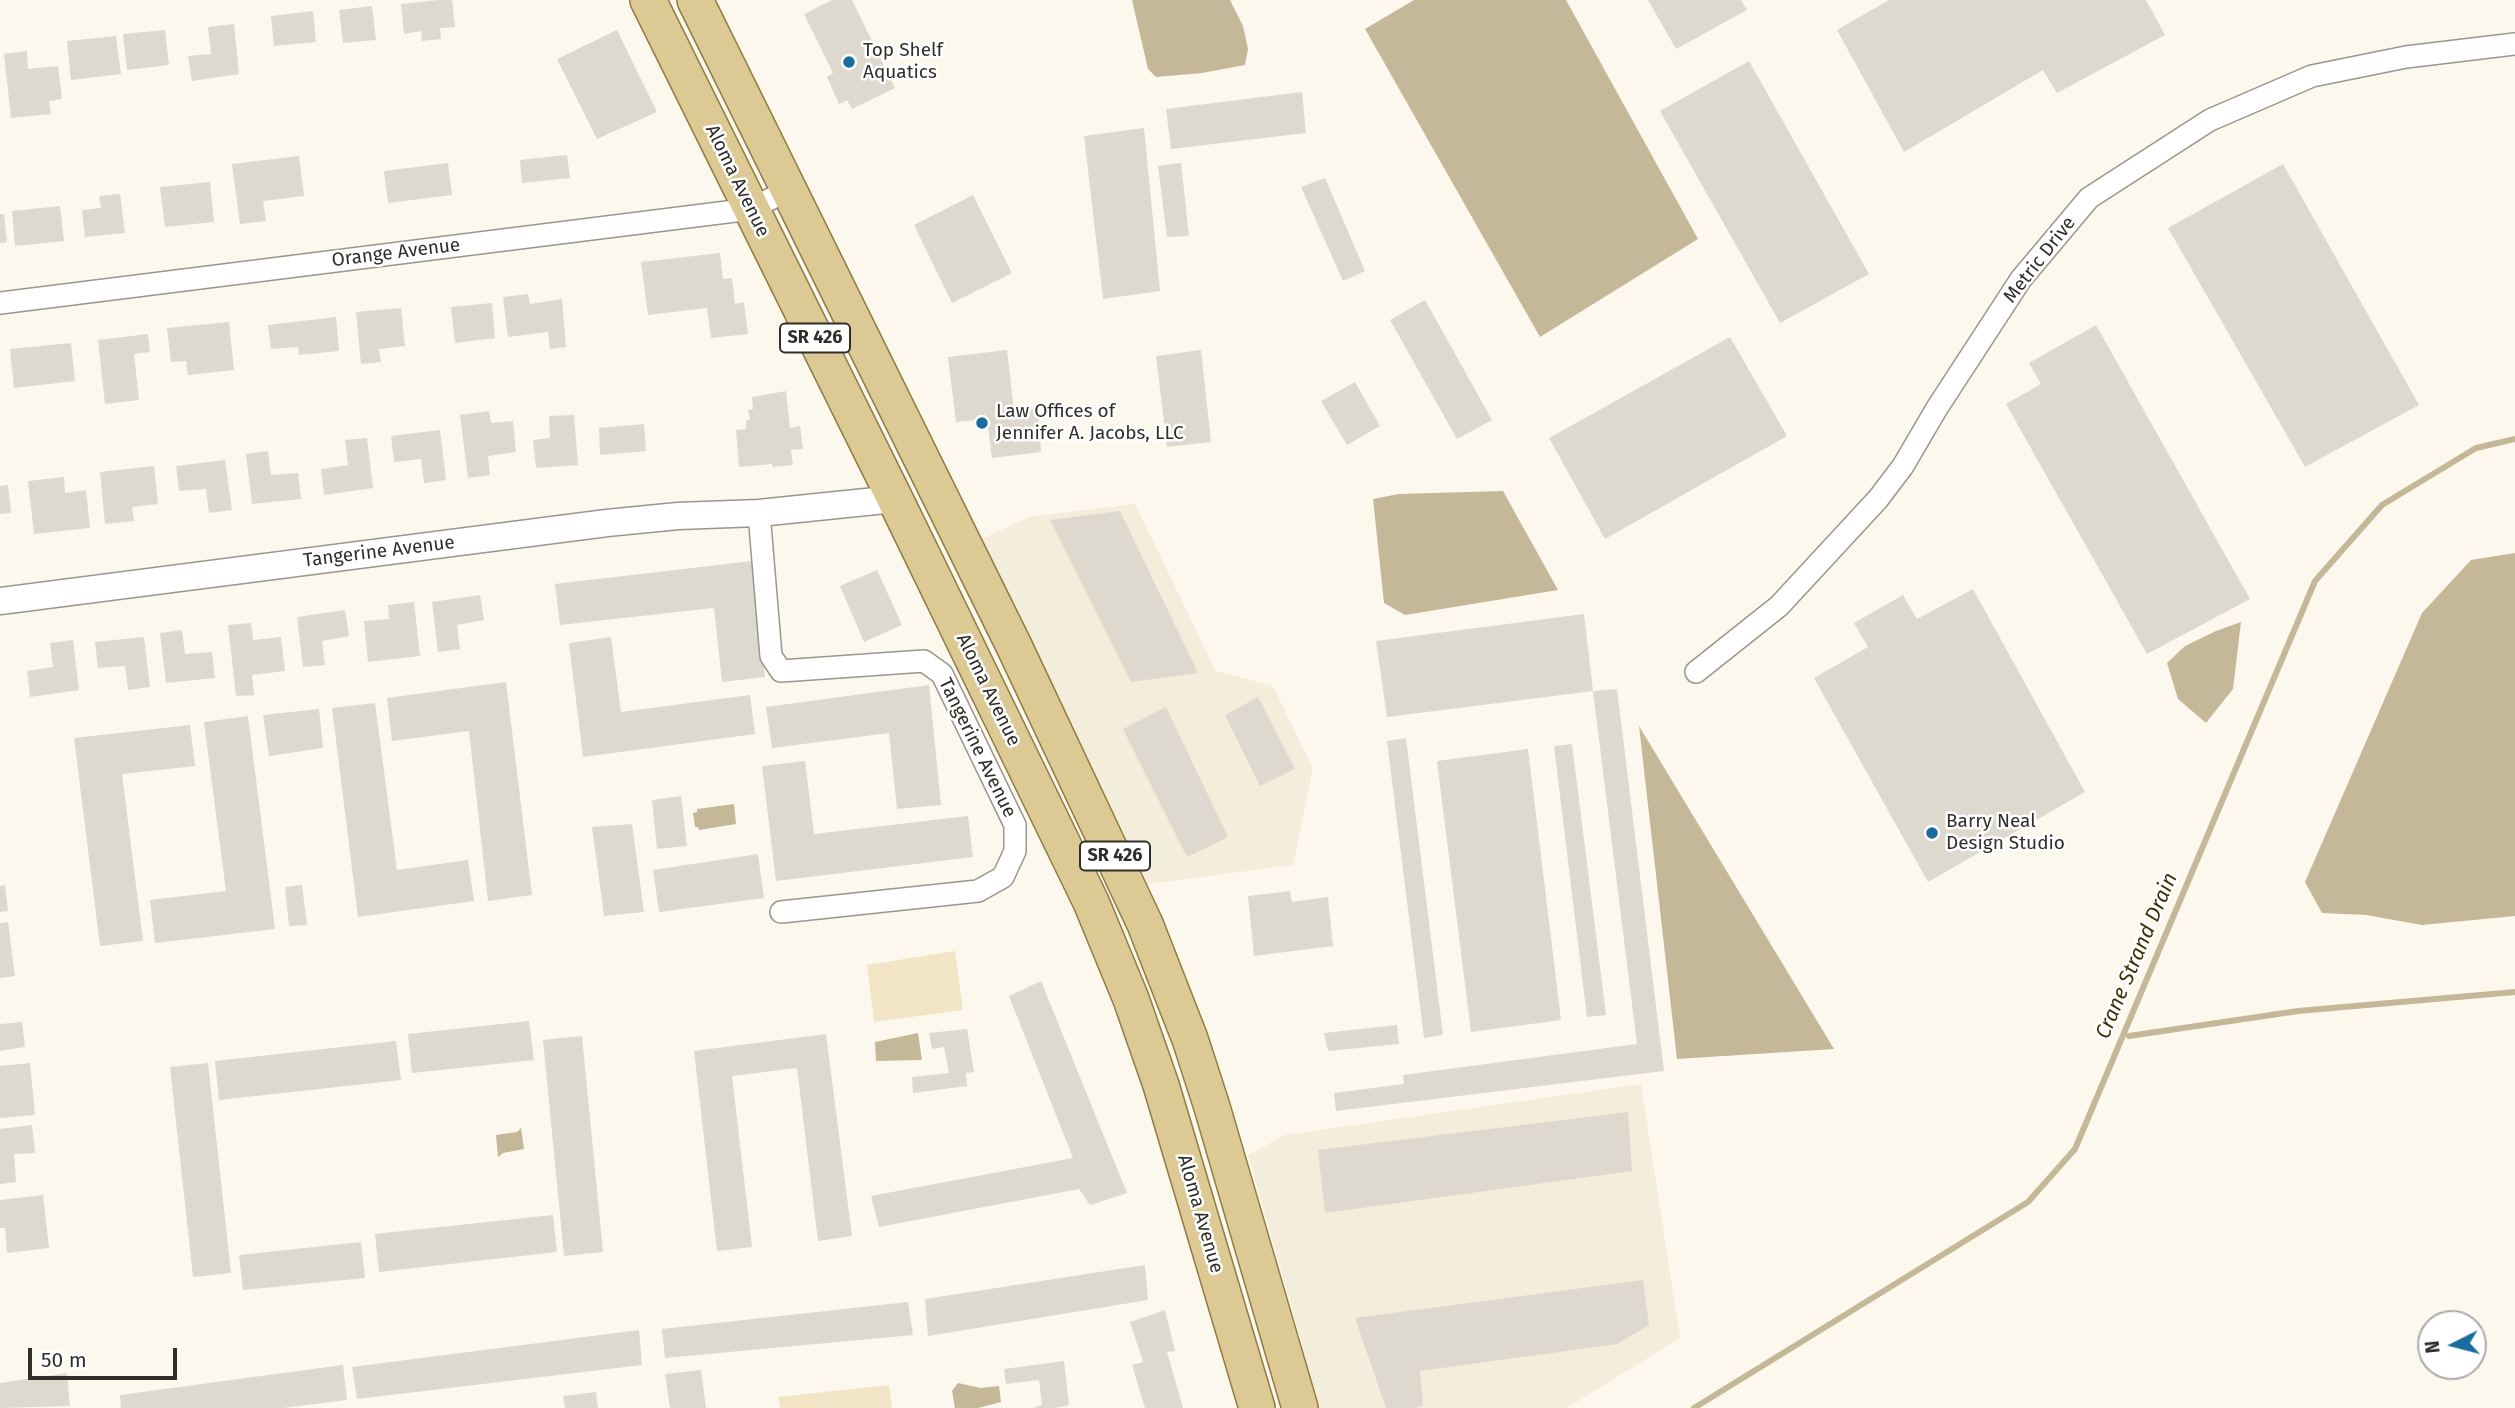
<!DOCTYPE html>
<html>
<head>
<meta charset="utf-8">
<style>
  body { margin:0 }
  #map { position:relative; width:2515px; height:1408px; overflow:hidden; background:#fcf8ed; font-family:"Fira Sans",sans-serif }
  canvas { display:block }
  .north { position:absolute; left:2417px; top:1310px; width:70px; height:70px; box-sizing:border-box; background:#fff; border:2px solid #acabaa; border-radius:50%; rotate:264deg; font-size:19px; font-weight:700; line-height:28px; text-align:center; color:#2f2e2a }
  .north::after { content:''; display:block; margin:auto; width:24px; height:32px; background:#176e9e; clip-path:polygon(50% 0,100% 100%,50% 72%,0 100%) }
  .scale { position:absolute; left:28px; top:1348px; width:149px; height:32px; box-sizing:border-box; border:4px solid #2f2e2a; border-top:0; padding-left:9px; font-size:21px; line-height:24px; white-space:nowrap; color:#2f2e2a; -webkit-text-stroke:5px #fff; paint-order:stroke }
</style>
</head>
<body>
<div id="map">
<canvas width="2515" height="1408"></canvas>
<div class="north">N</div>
<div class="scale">50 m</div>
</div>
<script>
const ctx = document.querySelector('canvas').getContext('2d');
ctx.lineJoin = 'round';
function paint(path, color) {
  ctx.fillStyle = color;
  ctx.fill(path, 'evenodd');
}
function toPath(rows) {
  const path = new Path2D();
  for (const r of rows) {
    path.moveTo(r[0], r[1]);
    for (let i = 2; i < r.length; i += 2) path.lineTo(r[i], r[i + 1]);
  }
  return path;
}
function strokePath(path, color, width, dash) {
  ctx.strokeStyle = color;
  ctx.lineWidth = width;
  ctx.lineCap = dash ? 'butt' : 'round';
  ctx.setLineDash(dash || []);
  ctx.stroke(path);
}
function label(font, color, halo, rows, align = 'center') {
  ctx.font = font + ' "Fira Sans",sans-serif';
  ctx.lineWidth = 5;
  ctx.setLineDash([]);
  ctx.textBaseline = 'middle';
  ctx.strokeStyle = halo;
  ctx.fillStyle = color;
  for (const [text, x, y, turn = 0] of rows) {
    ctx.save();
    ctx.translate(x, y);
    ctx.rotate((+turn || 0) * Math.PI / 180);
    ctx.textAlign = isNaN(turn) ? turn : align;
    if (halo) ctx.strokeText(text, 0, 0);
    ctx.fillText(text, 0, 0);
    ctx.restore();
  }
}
paint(toPath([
  [1135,504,1216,671,1273,686,1313,768,1293,865,1140,885,973,543,1029,517],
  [1641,1084,1680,1338,1570,1406,1563,1408,1312,1408,1303,1347,1248,1155,1285,1135]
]), '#f3eddb');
paint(toPath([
  [955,951,963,1010,874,1022,867,965],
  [889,1385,892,1408,780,1408,778,1397]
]), '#f1e5c6');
paint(toPath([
  [1132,0,1230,0,1243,26,1248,49,1245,65,1202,73,1156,77,1148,69],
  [1414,0,1566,0,1698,239,1540,337,1365,29],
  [1503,491,1558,590,1405,615,1384,603,1373,499,1399,494],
  [2515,553,2515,916,2422,925,2366,915,2322,913,2305,882,2422,613,2471,560],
  [2241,622,2233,689,2206,723,2178,699,2167,663,2185,646,2216,631],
  [1639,726,1834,1049,1677,1059],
  [734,804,736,824,699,830,698,827,695,827,693,813,697,812,697,809],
  [918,1033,922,1060,876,1061,875,1042],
  [521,1128,524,1149,503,1153,498,1157,496,1135,517,1132],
  [958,1383,981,1388,999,1386,1001,1402,978,1408,955,1408,952,1391]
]), '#c5b898');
strokePath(toPath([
  [2129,1036,2298,1011,2515,992],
  [1694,1408,2028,1202,2075,1149,2315,581,2382,505,2476,448,2515,439]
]), '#c5b898', 6);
paint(toPath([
  [439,0,452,0,455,27,440,28,441,39,422,41,421,31,404,34,401,4],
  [832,0,852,0,895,88,852,109,847,100,839,104,827,77,833,73,804,14],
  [1648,0,1741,0,1747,10,1676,49],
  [1889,0,2146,0,2165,35,2057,93,2043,70,1904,152,1837,30],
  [372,6,376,40,343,43,339,10],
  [313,11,316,42,274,46,271,16],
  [234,24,239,74,192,81,188,56,211,54,208,27],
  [165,30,169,65,127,70,123,34],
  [617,30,657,112,597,139,557,59],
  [116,36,121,74,71,80,67,41],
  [27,51,28,69,58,66,62,99,49,101,51,114,11,118,4,54],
  [1749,61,1869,274,1780,323,1660,111],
  [1302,92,1306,133,1171,149,1166,109],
  [1144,128,1160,291,1103,299,1084,136],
  [567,155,570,178,522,183,520,160],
  [299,156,304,196,263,201,266,221,240,224,232,164],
  [448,163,452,195,388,203,384,171],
  [1181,163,1189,236,1167,237,1158,166],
  [2283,164,2419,405,2305,467,2168,228],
  [1325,178,1365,271,1343,281,1301,187],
  [210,182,214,222,165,227,160,187],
  [120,194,125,233,85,237,82,210,101,208,99,196],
  [973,195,1012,273,952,303,914,225],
  [60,206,64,241,15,246,12,211],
  [0,214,4,214,7,242,0,243],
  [720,253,723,279,732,278,735,304,744,302,748,334,711,338,707,308,648,315,641,262],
  [528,294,530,304,562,299,566,347,550,349,548,332,508,337,503,297],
  [1425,300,1492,420,1457,439,1390,320],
  [492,303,495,338,455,343,451,307],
  [401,308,405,346,379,349,381,362,361,364,356,312],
  [336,317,339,351,299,355,298,347,271,349,268,325],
  [229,322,234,370,188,375,186,361,171,362,167,328],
  [2096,325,2250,599,2147,654,2006,404,2041,384,2029,363],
  [148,334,150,352,134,354,139,400,105,404,98,340],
  [1730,337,1787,436,1605,539,1549,438],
  [71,343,75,381,14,388,10,349],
  [1007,350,1014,411,1038,408,1041,452,992,458,987,419,956,422,948,357],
  [1201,350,1211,442,1167,447,1156,356],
  [1355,382,1380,426,1347,445,1321,401],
  [786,391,790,428,800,426,803,449,791,450,793,465,773,467,772,464,739,467,736,430,746,429,746,420,750,420,748,410,753,409,752,397],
  [489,411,491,423,513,421,516,452,488,456,490,475,468,478,460,415],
  [574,415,578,465,536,468,533,440,550,438,549,416],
  [644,424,646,451,600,455,599,428],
  [440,430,446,480,424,483,421,459,394,462,391,436],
  [367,438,373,488,324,495,321,469,348,465,345,440],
  [268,451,271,475,298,473,301,499,252,504,246,454],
  [225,460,232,510,209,513,206,489,179,491,176,466],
  [154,466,158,504,132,507,134,521,105,524,100,472],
  [64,477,65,493,86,490,90,528,34,534,28,481],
  [8,485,11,513,0,514,0,486],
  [1120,511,1198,673,1131,682,1050,520],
  [752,561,765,677,722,682,714,608,560,625,555,584],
  [877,570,902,625,864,642,840,586],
  [1973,589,2085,792,1928,882,1814,678,1868,647,1854,623,1903,595,1917,619],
  [480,595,484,620,457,625,460,649,438,652,432,602],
  [414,602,420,656,368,662,364,621,389,619,388,605],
  [345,610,349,636,322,641,325,665,303,667,297,617],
  [1584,614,1593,691,1387,717,1376,641],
  [251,623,253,640,281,637,285,671,252,675,254,695,236,696,228,625],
  [182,630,185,654,212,652,215,678,166,683,160,633],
  [144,637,150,687,128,690,125,666,98,668,95,642],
  [611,637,621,712,750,695,755,734,583,757,569,643],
  [73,640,79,690,30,697,27,671,53,667,50,643],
  [506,682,532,895,488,901,469,731,392,741,387,698],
  [929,685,941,805,897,809,889,733,772,748,766,707],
  [1617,689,1664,1071,1336,1111,1334,1093,1404,1084,1403,1075,1637,1044,1593,691],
  [1258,697,1295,769,1260,786,1225,715],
  [375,703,397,870,468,860,474,901,358,917,332,708],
  [1166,707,1228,837,1187,857,1123,729],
  [319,709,323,748,269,756,263,715],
  [248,716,275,929,155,943,150,900,226,891,204,722],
  [190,725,195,766,122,774,143,941,100,946,74,738],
  [1406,738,1443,1035,1424,1038,1387,741],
  [1572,744,1606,1015,1587,1017,1554,746],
  [1528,749,1561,1020,1471,1032,1437,761],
  [805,761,814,834,968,816,973,857,776,881,762,766],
  [681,796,687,846,657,849,652,800],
  [632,824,644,912,604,916,592,827],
  [758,854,764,898,659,912,653,870],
  [5,885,8,911,0,912,0,886],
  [302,885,307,925,289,926,285,887],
  [1290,891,1292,902,1328,897,1333,946,1254,956,1248,896],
  [8,922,15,976,0,978,0,923],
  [1041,981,1127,1193,1090,1205,1079,1189,879,1227,871,1196,1073,1158,1009,996],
  [529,1021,534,1060,412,1073,408,1034],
  [22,1022,25,1047,0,1051,0,1024],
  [1397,1025,1399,1044,1328,1051,1324,1033],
  [967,1029,974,1072,966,1073,967,1086,913,1093,912,1077,949,1073,944,1047,932,1049,929,1033],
  [826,1034,852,1236,818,1241,797,1068,732,1076,752,1247,717,1251,694,1051],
  [582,1036,603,1252,564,1256,543,1040],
  [396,1041,401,1080,219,1100,215,1061],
  [30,1063,35,1115,0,1118,0,1066],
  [208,1063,231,1273,193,1277,170,1067],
  [1628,1112,1632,1171,1325,1213,1318,1150],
  [32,1125,35,1153,14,1154,16,1182,0,1184,0,1129],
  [43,1195,49,1248,7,1253,5,1228,0,1228,0,1200],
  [553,1215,557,1252,379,1272,375,1234],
  [361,1242,365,1278,243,1290,239,1255],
  [1145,1265,1148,1300,928,1336,925,1299],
  [1643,1280,1649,1325,1617,1344,1420,1371,1423,1406,1415,1408,1386,1408,1355,1318],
  [908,1302,913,1335,665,1358,662,1329],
  [1165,1310,1175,1351,1167,1352,1183,1408,1145,1408,1132,1365,1143,1362,1130,1322],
  [639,1330,642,1365,357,1399,352,1367],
  [1064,1361,1069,1405,1054,1408,1033,1408,1042,1405,1039,1380,1006,1384,1004,1369],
  [343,1365,347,1400,283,1408,121,1408,120,1395],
  [701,1370,706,1408,670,1408,665,1374],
  [67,1373,70,1406,0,1408,0,1383],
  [596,1392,598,1408,565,1408,563,1396]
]), '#ddd9cf');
const minor = toPath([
  [0,303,751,209,788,190],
  [759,513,771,656,781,671,924,661,942,674,1015,825,1015,851,1003,877,978,891,781,912],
  [1696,672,1779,606,1878,499,1903,466,1937,408,2021,279,2089,198,2210,120,2312,76,2406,57,2515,44]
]);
const tertiary = toPath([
  [0,601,607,523,678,516,759,513,895,499]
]);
const primary = toPath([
  [648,0,895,499,1091,902,1131,999,1161,1085,1257,1408],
  [695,0,1014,646,1145,924,1190,1039,1212,1107,1300,1408]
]);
strokePath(minor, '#9a968d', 24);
strokePath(tertiary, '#9a968d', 29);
strokePath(primary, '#907b41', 38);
strokePath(minor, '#fff', 21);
strokePath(tertiary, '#fff', 26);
strokePath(primary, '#dcc994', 35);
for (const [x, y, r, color] of [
  [849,62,7,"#176e9e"],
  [982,423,7,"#176e9e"],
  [1932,833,7,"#176e9e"]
]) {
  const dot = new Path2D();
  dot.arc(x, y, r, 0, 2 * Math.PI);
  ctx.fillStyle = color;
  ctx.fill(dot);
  strokePath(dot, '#fff', 2.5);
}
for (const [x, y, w] of [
  [815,338,70],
  [1115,856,70]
]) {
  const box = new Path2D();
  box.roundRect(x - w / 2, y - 14.5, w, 29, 5);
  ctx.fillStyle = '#fff';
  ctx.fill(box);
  strokePath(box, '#2f2e2a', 2);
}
label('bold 18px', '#2f2e2a', null, [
  ["SR 426",815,338],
  ["SR 426",1115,856]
]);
label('19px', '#2f2e2a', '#fff', [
  ["Top Shelf",863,51],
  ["Aquatics",863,73],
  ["Law Offices of",996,412],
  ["Jennifer A. Jacobs, LLC",996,434],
  ["Barry Neal",1946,822],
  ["Design Studio",1946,844]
], 'left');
label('19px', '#2f2e2a', '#fff', [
  ["Aloma Avenue",737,181,64],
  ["Orange Avenue",396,253,-7],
  ["Metric Drive",2040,260,-52],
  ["Tangerine Avenue",379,552,-7],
  ["Aloma Avenue",988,690,64],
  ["Tangerine Avenue",977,748,64],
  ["Aloma Avenue",1200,1214,74]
]);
label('italic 21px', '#403207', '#fff', [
  ["Crane Strand Drain",2137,956,-67]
]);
</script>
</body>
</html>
